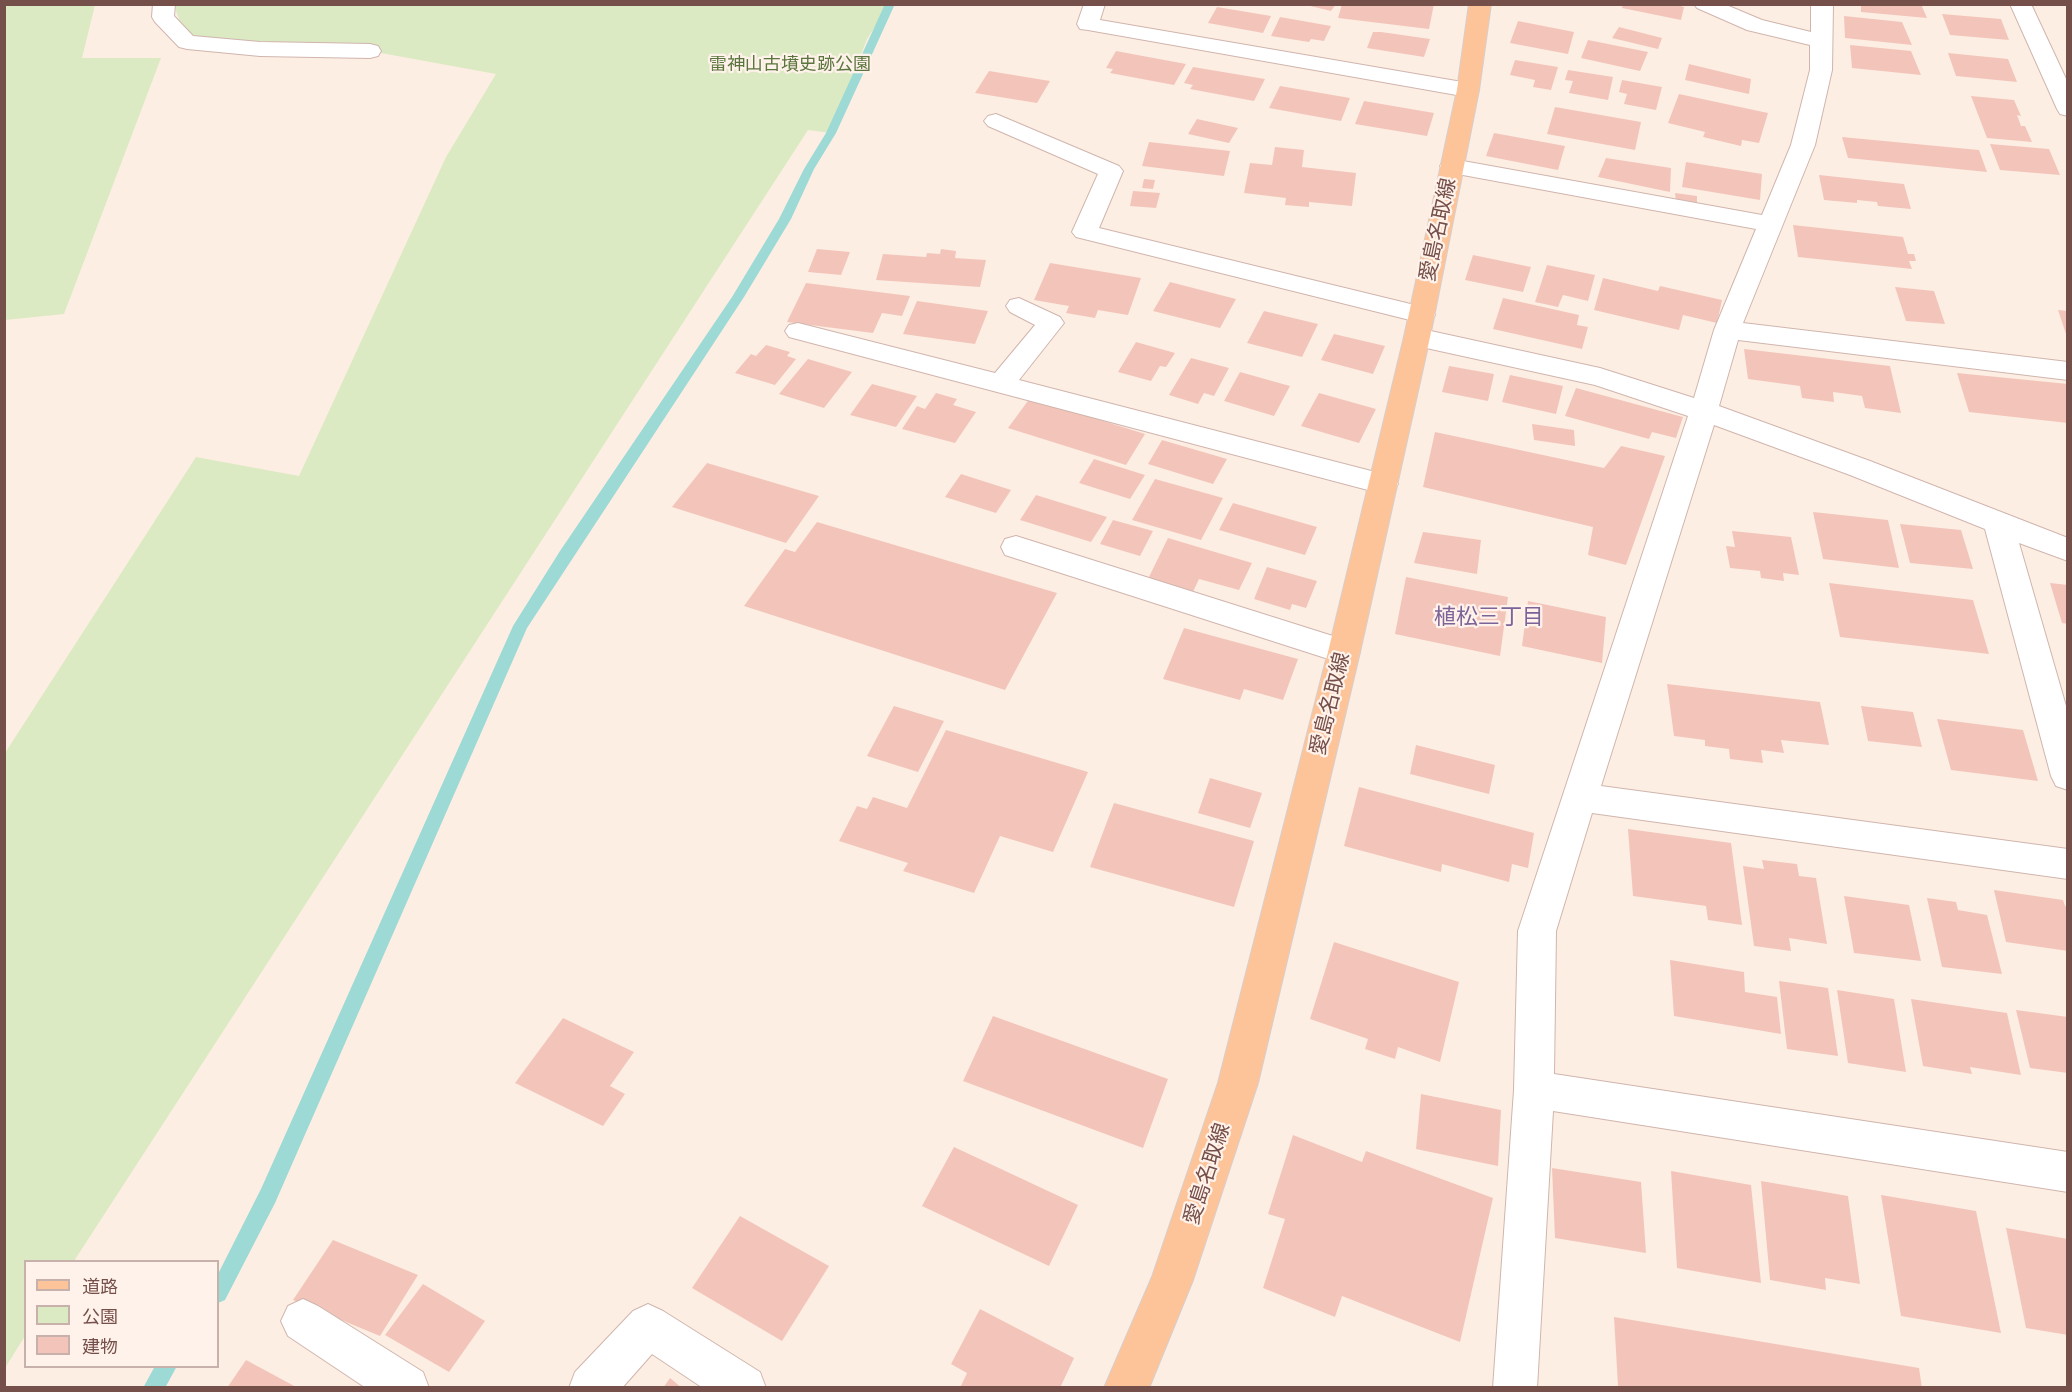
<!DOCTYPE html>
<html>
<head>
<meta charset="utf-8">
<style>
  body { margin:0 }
  #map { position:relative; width:2072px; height:1392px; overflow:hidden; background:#fdeee3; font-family:Signika,"Noto Sans JP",sans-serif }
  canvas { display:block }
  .frame { position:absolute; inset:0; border:6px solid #754f49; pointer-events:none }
  .legend { position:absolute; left:24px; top:1260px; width:195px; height:108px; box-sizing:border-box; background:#fff2ea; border:2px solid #c8b1aa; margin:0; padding:8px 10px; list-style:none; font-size:18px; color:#754f49 }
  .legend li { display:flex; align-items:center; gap:12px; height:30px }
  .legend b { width:30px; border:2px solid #c8b1aa }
</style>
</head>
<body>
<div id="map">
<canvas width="2072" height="1392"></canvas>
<div class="frame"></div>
<ul class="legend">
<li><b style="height:8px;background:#fdc49a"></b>道路</li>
<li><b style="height:16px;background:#dbeac2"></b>公園</li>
<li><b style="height:16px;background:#f3c5ba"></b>建物</li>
</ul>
</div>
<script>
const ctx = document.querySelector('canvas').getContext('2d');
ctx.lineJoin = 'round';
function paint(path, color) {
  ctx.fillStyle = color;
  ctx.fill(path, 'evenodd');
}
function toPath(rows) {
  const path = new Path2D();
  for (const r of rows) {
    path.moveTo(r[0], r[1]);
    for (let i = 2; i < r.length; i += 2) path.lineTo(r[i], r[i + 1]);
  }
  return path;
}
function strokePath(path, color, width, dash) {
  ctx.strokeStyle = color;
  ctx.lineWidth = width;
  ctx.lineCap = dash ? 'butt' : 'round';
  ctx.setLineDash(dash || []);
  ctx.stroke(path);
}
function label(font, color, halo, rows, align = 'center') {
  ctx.font = font + ' Signika,"Noto Sans JP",sans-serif';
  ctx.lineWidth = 4.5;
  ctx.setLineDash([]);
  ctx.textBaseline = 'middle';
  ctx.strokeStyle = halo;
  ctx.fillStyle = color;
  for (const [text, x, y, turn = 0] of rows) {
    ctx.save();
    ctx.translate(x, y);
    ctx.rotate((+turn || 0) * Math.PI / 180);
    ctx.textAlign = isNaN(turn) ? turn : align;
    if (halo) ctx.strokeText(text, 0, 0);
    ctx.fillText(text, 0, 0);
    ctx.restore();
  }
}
paint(toPath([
  [5,4,95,5,82,58,161,58,64,314,5,320],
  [174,5,889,5,867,39,831,133,808,130,74,1261,26,1262,25,1336,5,1368,5,753,196,457,299,476,446,157,496,74,370,51,187,42]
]), '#dbeac2');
paint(toPath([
  [885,4,895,4,836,133,814,169,791,219,744,297,527,628,275,1203,225,1300,218,1303,218,1274,261,1189,513,626,560,551,732,297,779,219,804,169,826,133,885,4],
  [155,1366,177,1366,165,1388,143,1388,155,1366]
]), '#9dd9d5');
paint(toPath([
  [1302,4,1336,4,1331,11],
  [1342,4,1434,4,1429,29,1338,18],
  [1623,4,1674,4,1684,7,1681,20,1622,8],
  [1861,4,1921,4,1927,18,1861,12],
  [1217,7,1271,16,1263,33,1208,23],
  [1942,14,2001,19,2009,40,1950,35],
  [1844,16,1902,22,1912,45,1845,38],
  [1280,17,1331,26,1324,41,1311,39,1309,42,1271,36],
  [1518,21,1574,32,1568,54,1510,43],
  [1619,27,1662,38,1658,49,1612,38],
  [1373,32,1381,32,1430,39,1424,57,1367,48],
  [1588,40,1648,52,1640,71,1581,58],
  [1850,45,1911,51,1921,75,1852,68],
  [1116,51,1186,64,1174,85,1110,73,1113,69,1106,68],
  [1948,53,2008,59,2017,82,1956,76],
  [1515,60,1558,67,1551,90,1533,87,1535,80,1510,75],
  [1689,64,1751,79,1749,94,1685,80],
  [1193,67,1265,79,1254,101,1190,89,1193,85,1184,83],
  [1568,70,1613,77,1608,100,1569,93,1573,81,1565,80],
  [989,71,1050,81,1037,103,975,93],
  [1622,80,1662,87,1656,110,1624,104,1627,94,1619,92],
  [1280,86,1350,98,1341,121,1269,108],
  [1679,94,1768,113,1759,143,1742,140,1741,146,1703,137,1705,132,1668,123],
  [1971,96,2014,100,2021,116,2017,115,2021,126,2025,126,2032,142,1987,138],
  [1364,101,1434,113,1427,136,1355,124],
  [1555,107,1641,122,1635,150,1547,134],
  [1197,119,1238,128,1229,143,1188,134],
  [1494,133,1565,146,1558,170,1486,156],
  [1842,137,1979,150,1987,172,1848,158],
  [1149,142,1230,151,1224,176,1142,166],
  [1990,144,2049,149,2060,175,2000,170],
  [1275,147,1304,150,1302,167,1356,173,1352,206,1309,202,1309,207,1285,205,1286,198,1244,193,1250,163,1272,165],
  [1606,158,1671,168,1670,192,1598,177],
  [1686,162,1762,174,1760,200,1682,187],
  [1819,175,1904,184,1911,209,1878,206,1877,202,1857,200,1857,203,1824,200],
  [1144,179,1155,180,1153,189,1142,188],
  [1133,191,1160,193,1156,208,1130,206],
  [1675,193,1697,196,1697,207,1676,201],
  [1793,225,1903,237,1908,254,1914,254,1916,261,1909,261,1912,269,1798,257],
  [817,249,850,252,841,275,808,272],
  [941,249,956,251,955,258,986,260,980,287,876,280,883,254,926,257,927,253,940,254],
  [1473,255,1531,267,1523,292,1465,280],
  [1050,263,1141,278,1128,315,1098,310,1095,318,1066,313,1069,306,1034,300],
  [1547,265,1595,275,1588,301,1563,295,1558,307,1535,302],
  [1603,278,1658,291,1660,286,1722,300,1717,323,1683,315,1679,330,1594,310],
  [1170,282,1236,299,1220,328,1153,311],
  [806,283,910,296,902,316,882,313,873,333,787,322],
  [1895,287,1934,291,1945,324,1906,321],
  [1503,298,1579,315,1577,325,1588,327,1582,349,1493,329],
  [917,301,988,311,975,344,903,334],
  [2058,310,2068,311,2068,337,2067,337],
  [1264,311,1318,324,1302,357,1247,343],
  [1334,334,1385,346,1373,374,1321,360],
  [1136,342,1175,353,1166,367,1160,366,1151,381,1118,372],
  [766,345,790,352,787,356,796,359,775,385,735,373,751,354,756,356],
  [1744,349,1890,366,1901,413,1865,408,1862,396,1833,392,1834,402,1802,398,1800,386,1748,379],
  [1191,358,1229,368,1214,396,1204,393,1198,404,1169,395],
  [808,359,852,372,824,408,779,394],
  [1449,366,1494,374,1488,401,1442,392],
  [1240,372,1290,386,1274,416,1224,401],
  [1957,373,2068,384,2068,423,1969,412],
  [1510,375,1563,386,1556,414,1502,402],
  [872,384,917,396,896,427,850,415],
  [1576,388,1683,417,1676,438,1652,432,1649,439,1565,416],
  [936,393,957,399,953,405,976,412,955,443,902,429,917,406,925,409],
  [1319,393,1376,409,1359,443,1301,426],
  [1030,398,1145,434,1126,465,1008,428],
  [1532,424,1574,430,1575,446,1534,440],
  [1435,432,1604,468,1621,446,1665,456,1626,565,1588,555,1593,527,1423,487],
  [1162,440,1227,459,1213,484,1148,464],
  [1094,459,1145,475,1130,499,1079,483],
  [707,463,819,496,786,543,672,507],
  [961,474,1011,490,996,513,945,497],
  [1155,479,1223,498,1201,540,1132,520],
  [1036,495,1107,517,1091,542,1020,520],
  [1233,503,1317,527,1305,555,1219,530],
  [1813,512,1888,520,1899,568,1823,559],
  [1113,520,1153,531,1140,556,1100,544],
  [817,522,1057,593,1005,690,744,606,785,549,795,552],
  [1900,524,1961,530,1973,569,1910,563],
  [1732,531,1791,537,1799,575,1783,573,1784,581,1761,578,1760,571,1730,568,1726,546,1735,547],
  [1423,532,1481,540,1477,574,1414,563],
  [1168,538,1252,563,1239,590,1199,579,1192,594,1147,581],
  [1267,567,1317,581,1306,608,1292,604,1290,610,1254,599],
  [1406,577,1508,597,1500,656,1395,634],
  [1829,583,1973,600,1989,654,1840,637],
  [2050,583,2068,585,2068,624,2062,623],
  [1528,601,1606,617,1602,663,1522,646],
  [1184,628,1298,659,1283,700,1244,689,1240,700,1163,679],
  [1667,684,1820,702,1829,745,1781,740,1784,753,1761,750,1763,763,1730,759,1729,749,1705,746,1705,740,1674,736],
  [894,706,944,721,918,772,867,756],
  [1861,706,1913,712,1922,747,1868,741],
  [1937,719,2023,730,2038,781,1951,770],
  [946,730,1088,772,1053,852,1000,836,974,893,903,871,908,863,839,841,857,806,867,809,873,797,907,808],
  [1416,745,1495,765,1489,794,1410,774],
  [1210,778,1262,793,1250,828,1198,813],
  [1359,787,1534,833,1528,868,1512,864,1509,882,1442,864,1441,872,1344,846],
  [1114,803,1254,841,1234,907,1090,867],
  [1628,829,1731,843,1742,925,1708,920,1706,906,1633,896],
  [1762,860,1797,864,1799,876,1816,878,1827,944,1789,938,1791,951,1754,946,1743,866,1764,869],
  [1994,890,2063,900,2065,906,2068,907,2068,951,2006,942],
  [1844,896,1909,905,1921,961,1854,953],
  [1927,898,1956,902,1958,910,1987,915,2002,974,1942,967],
  [1334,942,1459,982,1440,1062,1398,1047,1395,1059,1365,1049,1368,1039,1310,1019],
  [1670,960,1744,972,1745,992,1777,997,1781,1034,1674,1016],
  [1779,981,1828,988,1838,1056,1787,1049],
  [1837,990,1894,999,1906,1072,1848,1063],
  [1911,999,2007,1013,2021,1075,1970,1067,1972,1074,1923,1066],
  [2016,1010,2068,1017,2068,1073,2030,1068],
  [993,1016,1168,1079,1143,1148,963,1081],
  [563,1018,634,1052,610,1086,625,1094,603,1126,515,1083],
  [1421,1094,1501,1110,1498,1166,1416,1149],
  [1293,1135,1362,1162,1366,1151,1493,1198,1460,1342,1342,1296,1335,1317,1263,1288,1285,1219,1268,1214],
  [954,1147,1078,1205,1049,1266,922,1206],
  [1552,1168,1641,1182,1646,1253,1555,1238],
  [1671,1171,1751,1185,1761,1283,1677,1268],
  [1761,1181,1848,1196,1860,1284,1825,1278,1826,1290,1770,1280],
  [1881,1195,1976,1211,2001,1333,1901,1316],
  [740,1216,829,1266,782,1341,692,1288],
  [2006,1228,2068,1239,2068,1335,2026,1328],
  [333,1240,418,1275,380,1336,293,1300],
  [423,1284,485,1321,449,1372,385,1335],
  [980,1309,1074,1358,1060,1388,960,1388,967,1373,951,1364],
  [1614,1317,1919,1368,1922,1388,1618,1386],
  [246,1360,298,1388,227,1388],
  [670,1378,682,1388,663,1388]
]), '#f3c5ba');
const minor = toPath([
  [153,4,175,4,174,16,193,36,260,42,370,44,378,46,381,51,378,56,370,58,260,56,187,49,179,47,155,22,152,17,153,4],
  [1084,4,1105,4,1100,20,1468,83,1476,85,1479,90,1476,95,1468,97,1088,30,1080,29,1077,24,1084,4],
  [1694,4,1724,4,1762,20,1811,32,1811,4,1833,4,1832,70,1815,145,1743,323,2068,362,2068,380,1738,340,1719,406,1870,461,2068,538,2068,561,2019,543,2068,713,2068,790,2056,786,2051,776,1985,529,1850,475,1714,425,1601,786,2068,849,2068,879,1592,813,1556,931,1554,1074,2068,1152,2068,1192,1553,1111,1537,1388,1493,1388,1514,1090,1518,931,1688,416,1595,385,1417,346,1407,343,1404,337,1407,331,1417,328,1600,368,1694,398,1714,330,1756,229,1452,173,1444,171,1440,166,1444,161,1452,159,1762,215,1791,145,1810,70,1810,45,1747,30,1697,8,1694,4],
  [2010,4,2031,4,2068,83,2068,116,2060,114,2057,109,2010,4],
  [996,114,1119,166,1123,171,1099,228,1431,309,1435,315,1431,321,1422,323,1076,237,1072,232,1098,174,988,126,984,121,988,116,996,114],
  [1019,298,1060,317,1064,323,1019,380,1383,474,1393,477,1398,484,1393,491,1383,494,789,337,785,331,789,325,798,323,995,373,1035,325,1010,312,1006,306,1010,300,1019,298],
  [1016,536,1355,643,1360,652,1355,661,1344,664,1005,555,1001,547,1005,539,1016,536],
  [303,1299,318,1306,423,1372,429,1388,366,1388,288,1336,281,1321,288,1306,303,1299],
  [648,1304,663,1311,760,1372,766,1388,703,1388,652,1354,622,1388,569,1388,575,1372,633,1311,648,1304]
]);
const major = toPath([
  [1469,4,1491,4,1479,90,1430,337,1360,652,1258,1083,1193,1280,1149,1388,1104,1388,1152,1277,1218,1083,1328,652,1404,337,1457,90,1469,4]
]);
strokePath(minor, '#d0b5ad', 2);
strokePath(major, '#d8cecc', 2);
paint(minor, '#fff');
paint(major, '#fdc49a');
label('18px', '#5a753e', '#fff2ea', [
  ["雷神山古墳史跡公園",790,65]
]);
label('21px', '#754f49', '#fff2ea', [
  ["愛島名取線",1439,230,-78],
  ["愛島名取線",1331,704,-76],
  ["愛島名取線",1208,1174,-72]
]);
label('22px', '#7c6499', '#fff2ea', [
  ["植松三丁目",1489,618]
]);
</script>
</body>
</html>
